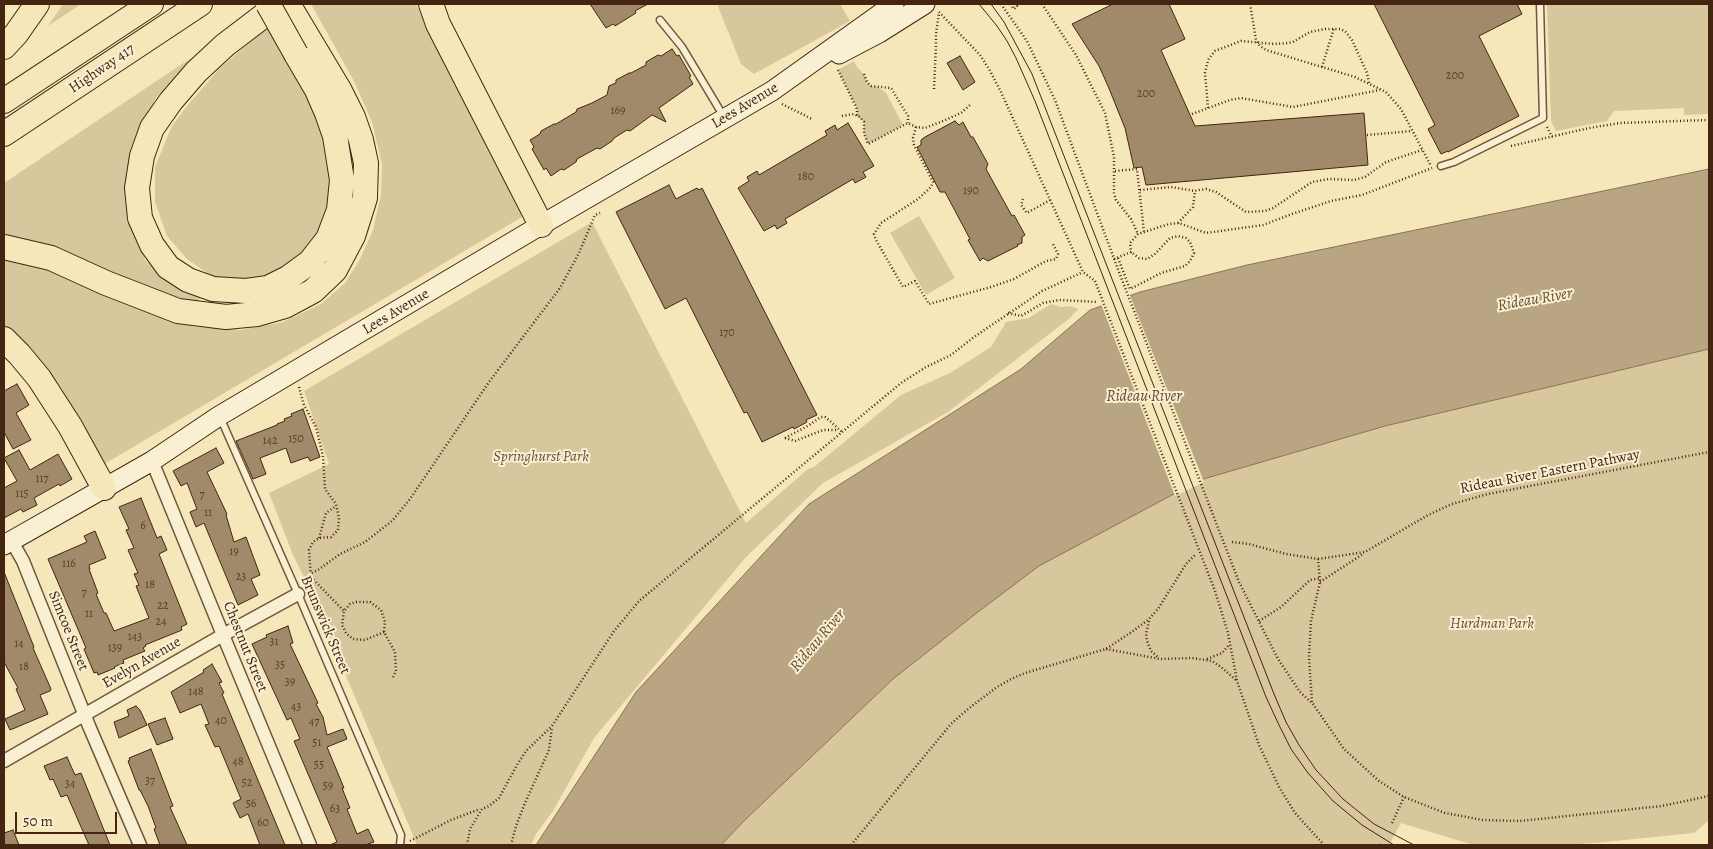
<!DOCTYPE html>
<html>
<head>
<meta charset="utf-8">
<style>
  body { margin:0 }
  #map { position:relative; width:1713px; height:849px; overflow:hidden; background:#f6e7ba; font-family:Alegreya,serif }
  canvas { display:block }
  .frame { position:absolute; inset:0; border:5px solid #432512; pointer-events:none }
  .scale { position:absolute; left:15px; top:812px; width:102px; height:22px; box-sizing:border-box; border:2px solid #432512; border-top:0; padding-left:6px; font-size:15px; line-height:18px; white-space:nowrap; color:#432512; -webkit-text-stroke:4px #f9efd2; paint-order:stroke }
</style>
</head>
<body>
<div id="map">
<canvas width="1713" height="849"></canvas>
<div class="frame"></div>
<div class="scale">50 m</div>
</div>
<script>
const ctx = document.querySelector('canvas').getContext('2d');
ctx.lineJoin = 'round';
function paint(path, color) {
  ctx.fillStyle = color;
  ctx.fill(path, 'evenodd');
}
function toPath(rows) {
  const path = new Path2D();
  for (const r of rows) {
    path.moveTo(r[0], r[1]);
    for (let i = 2; i < r.length; i += 2) path.lineTo(r[i], r[i + 1]);
  }
  return path;
}
function strokePath(path, color, width, dash) {
  ctx.strokeStyle = color;
  ctx.lineWidth = width;
  ctx.lineCap = dash ? 'butt' : 'round';
  ctx.setLineDash(dash || []);
  ctx.stroke(path);
}
function label(font, color, halo, rows, align = 'center') {
  ctx.font = font + ' Alegreya,serif';
  ctx.lineWidth = 4;
  ctx.setLineDash([]);
  ctx.textBaseline = 'middle';
  ctx.strokeStyle = halo;
  ctx.fillStyle = color;
  for (const [text, x, y, turn = 0] of rows) {
    ctx.save();
    ctx.translate(x, y);
    ctx.rotate((+turn || 0) * Math.PI / 180);
    ctx.textAlign = isNaN(turn) ? turn : align;
    if (halo) ctx.strokeText(text, 0, 0);
    ctx.fillText(text, 0, 0);
    ctx.restore();
  }
}
paint(toPath([
  [63,4,81,4,48,26],
  [311,4,416,4,522,217,101,466,4,329,4,257,53,269,158,316,197,327,241,330,283,322,321,304,345,283,360,259,373,230,381,195,382,164,372,122,354,81],
  [717,4,840,4,850,21,754,74,741,64],
  [1547,4,1709,4,1709,114,1684,115,1684,108,1614,111,1607,121,1556,131,1551,121],
  [270,24,305,89,321,131,330,162,328,201,320,233,302,259,265,278,240,282,213,277,187,259,167,236,155,202,155,167,172,126,187,106,219,69],
  [191,58,156,98,132,145,125,194,133,232,145,260,167,280,200,298,197,305,4,237,4,183],
  [854,61,857,67,864,74,867,82,871,86,878,87,886,93,903,125,868,144,864,133,864,122,857,116,857,108,838,70],
  [919,216,955,278,926,295,890,233],
  [592,222,746,523,808,469,814,467,901,395,950,373,991,347,1006,322,1029,318,1051,304,1061,307,1070,306,1078,309,1070,318,948,412,823,483,746,557,594,738,553,811,536,834,531,845,417,845,308,585,293,555,269,493,329,464,304,391],
  [1709,349,1709,820,1694,833,1595,843,1560,845,1495,845,1470,844,1401,823,1389,845,721,845,746,819,893,679,978,612,1039,566,1200,480,1385,426]
]), '#d8c69d');
const water = toPath([
  [1709,169,1709,349,1385,426,1200,480,1039,566,978,612,893,679,746,819,721,845,536,845,636,692,809,504,1021,369,1090,310,1140,292,1247,265,1709,169]
]);
paint(water, '#b9a581');
strokePath(water, '#8a7255', 1);
paint(toPath([
  [1129,293,1204,482,1175,496,1101,304]
]), '#f6e7ba');
const building = toPath([
  [590,4,648,4,635,11,636,13,615,26,613,24,606,28,590,4],
  [1113,4,1169,4,1185,39,1161,50,1195,126,1364,113,1368,165,1146,185,1142,167,1134,168,1125,128,1108,86,1099,66,1072,24,1113,4],
  [1374,4,1517,4,1522,14,1479,36,1519,116,1448,152,1448,151,1441,154,1428,129,1435,125,1374,4],
  [672,49,677,56,679,55,691,76,689,77,693,84,659,108,666,122,652,115,630,131,627,130,614,138,612,141,600,149,597,148,577,159,576,162,564,170,561,169,551,176,546,168,544,170,532,149,534,147,530,140,540,134,541,131,554,124,556,124,576,112,577,109,592,103,607,95,609,86,616,83,616,80,629,73,631,73,646,65,646,62,651,59,658,55,661,56,672,49],
  [960,56,975,82,963,90,947,63,960,56],
  [955,121,959,125,963,122,971,137,973,137,988,164,986,169,1012,216,1014,215,1025,235,1022,237,1022,243,1017,245,1018,246,988,261,983,258,980,261,968,240,970,239,945,192,940,192,917,147,921,145,921,140,925,137,955,121],
  [848,123,874,166,863,172,866,177,855,183,853,179,785,219,787,223,777,229,775,225,764,231,738,188,749,181,747,177,757,171,759,175,827,135,825,131,835,125,837,130,848,123],
  [669,185,676,199,697,188,699,190,702,188,817,415,806,420,807,422,794,429,793,427,762,442,747,412,744,413,686,298,665,309,616,212,669,185],
  [17,384,29,405,16,413,31,440,13,449,4,432,4,391,17,384],
  [303,409,320,457,310,461,308,457,291,463,286,448,260,458,266,474,253,479,236,441,277,425,277,424,285,421,284,419,292,416,291,414,303,409],
  [216,448,224,463,207,472,227,514,226,515,234,542,246,537,260,575,251,579,258,595,238,605,204,523,196,527,190,512,197,509,187,483,181,486,173,471,216,448],
  [19,450,30,470,58,454,72,479,60,486,59,484,34,498,37,505,23,512,21,509,4,518,4,488,17,481,4,458,19,450],
  [141,498,157,538,161,536,167,550,159,554,187,624,181,627,182,630,145,645,146,646,143,648,145,651,123,660,124,663,114,667,115,668,98,675,97,672,94,673,84,649,86,648,48,559,87,542,84,536,95,531,106,558,89,565,90,569,89,569,98,593,96,594,104,613,106,613,114,631,149,618,136,586,139,585,134,574,138,573,128,550,134,548,126,530,129,529,119,507,141,498],
  [4,572,34,647,33,648,51,689,50,691,40,695,48,714,10,730,5,719,25,710,16,689,18,688,4,662,4,572],
  [288,626,293,643,290,644,318,703,316,704,323,717,327,735,343,729,347,739,327,747,344,788,342,788,350,808,347,809,357,834,368,829,374,842,365,845,330,845,337,842,294,741,300,739,291,718,287,720,252,644,267,637,266,635,288,626],
  [212,664,222,682,219,683,224,693,222,694,285,845,260,845,248,814,240,818,233,803,241,799,219,746,215,747,205,725,209,724,201,704,180,713,171,692,204,672,203,670,212,664],
  [136,706,140,710,147,725,119,738,114,722,129,716,127,710,136,706],
  [165,718,173,739,157,745,148,724,165,718],
  [151,749,173,806,170,807,187,845,160,845,154,829,156,828,148,806,140,790,139,790,128,761,130,760,129,758,151,749],
  [67,757,75,775,81,773,110,845,89,845,67,795,61,797,53,779,50,780,44,766,67,757],
  [13,830,19,845,4,845,4,833,13,830]
]);
paint(building, '#a08a69');
strokePath(building, '#432512', 1);
const service = toPath([
  [660,20,682,47,724,117],
  [1441,166,1454,162,1543,118,1540,4],
  [220,417,298,594,401,835,400,845]
]);
const minor = toPath([
  [152,461,223,635,310,845],
  [11,540,23,561,89,726,140,845],
  [4,761,223,635,298,594]
]);
const secondary = toPath([
  [839,54,879,33,925,4],
  [4,545,152,461,219,416,541,225,772,91,894,4]
]);
const motorway = toPath([
  [279,4,225,45,196,72,171,101,152,128,142,156,137,188,140,218,152,245,168,267,188,280,213,289,246,291,268,288,288,278,310,262,328,239,339,210,342,180,335,136,327,113,317,90,296,54],
  [431,4,438,24,541,225],
  [4,47,16,34,37,4],
  [4,101,151,4],
  [4,134,200,4],
  [4,247,51,258,106,283,178,311,226,317,257,314,285,306,313,291,335,270,353,236,365,198,366,163,361,140,353,117,340,91,288,4],
  [4,339,19,354,39,378,70,426,104,488]
]);
strokePath(service, '#70563c', 9);
strokePath(minor, '#70563c', 15);
strokePath(secondary, '#432512', 21);
strokePath(motorway, '#432512', 26);
strokePath(toPath([
  [1001,4,1027,41,1055,100,1119,272],
  [1010,4,1014,9,1017,6,1015,4],
  [1042,4,1076,55,1105,113,1114,157,1114,193,1116,200,1131,219,1138,234],
  [1250,4,1256,40,1260,46,1266,50,1355,77,1386,92,1401,109,1431,166],
  [939,12,980,55,989,69,1001,92,1083,272,1095,281],
  [1322,67,1334,28],
  [838,70,857,109,857,116],
  [864,74,867,82,871,86,891,88,908,116,908,123],
  [934,89,936,46,936,34,939,13],
  [782,104,812,119],
  [1208,108,1205,73,1208,60,1215,51,1241,41,1274,44,1288,43,1293,42,1310,32,1325,29,1340,29,1345,31,1352,40,1367,73,1369,83],
  [1192,114,1230,100,1241,98,1293,107,1380,90],
  [842,116,854,114,860,117,864,122,864,133,868,144,908,123,916,127,925,128,943,121,961,113,970,105],
  [916,127,913,138,914,145,933,182,931,187,918,199,881,223,874,234,876,240,903,287,915,281,929,304,991,287,1014,279,1046,261,1056,259,1058,254,1052,242],
  [1547,127,1552,137],
  [1367,135,1412,131],
  [1511,146,1589,128,1620,123,1709,120],
  [1115,171,1137,169,1144,232],
  [1140,190,1171,187,1195,191],
  [1023,199,1021,205,1027,213,1050,200],
  [1178,223,1193,207,1195,191,1199,190,1206,189,1216,192,1246,212,1265,211,1273,208,1312,182,1329,179,1354,180,1365,177,1386,162,1422,150],
  [1118,258,1130,289,1161,273,1185,266,1190,261,1194,253,1190,242,1186,238,1178,236,1170,238,1155,254,1147,259,1139,258,1131,252],
  [1114,259,1131,252,1130,243,1138,234,1169,224,1179,223,1206,233,1263,225,1292,214,1331,201,1362,195,1432,168],
  [1008,313,1021,316,1043,303,1059,300,1098,302],
  [299,387,304,405,316,427,323,456,325,489,336,504,339,518,338,530,331,537,319,538,313,542,309,550,311,577,306,586],
  [785,438,806,427,821,417,825,417,830,421,842,432],
  [785,438,795,441,823,430,838,430],
  [319,538,326,513,336,506],
  [1232,542,1249,544,1286,554,1318,559,1320,582,1311,621,1309,657,1312,703],
  [1318,559,1365,552,1428,515,1452,504,1488,494,1709,452],
  [312,573,318,570,340,554,365,542,392,521,410,499,489,382,560,288,579,253,595,215,600,213],
  [311,577,344,611],
  [1239,582,1278,659,1300,692,1313,704,1344,749,1379,781,1404,797,1445,813,1462,816,1482,820,1520,821,1662,806,1709,796],
  [1320,582,1363,554],
  [1215,591,1228,633,1237,681,1259,745,1279,787,1295,813,1324,845],
  [1149,621,1146,634,1147,641,1151,651,1159,658],
  [1259,621,1281,607,1310,580,1320,578],
  [384,632,365,640,353,639,346,633,342,625,344,611,350,604,356,602,370,602,381,610,385,622,384,632,395,652,396,671,392,679],
  [1106,649,1160,659,1192,658,1212,661,1221,667,1236,680],
  [1207,659,1222,653,1229,645],
  [1392,823,1404,797],
  [410,841,451,820,480,809],
  [467,845,470,829,482,809,489,806,499,798,517,765,526,751,552,726,614,631,639,601,901,383,926,367,951,355,974,337,1042,291,1083,272],
  [511,845,516,826,525,803,549,750,552,727],
  [851,845,951,724,968,709,997,687,1011,679,1025,673,1106,649,1133,631,1148,620,1158,609,1186,564,1195,555],
  [1380,845,1381,845]
]), '#432512', 2.5, [1, 2.5]);
strokePath(service, '#f9efd2', 6);
strokePath(minor, '#f9efd2', 12);
strokePath(secondary, '#f9efd2', 19);
strokePath(motorway, '#f6e7ba', 24);
strokePath(toPath([
  [979,4,997,26,1007,41,1016,58,1035,101,1266,697,1279,725,1291,749,1308,773,1333,801,1362,825,1394,845],
  [991,4,1004,22,1032,74,1274,694,1286,722,1299,745,1316,770,1343,799,1374,824,1414,845]
]), '#432512', 1);
const motorwayBridge = toPath([
  [268,4,296,54]
]);
strokePath(motorwayBridge, '#432512', 26, []);
strokePath(toPath([
  [1119,272,1239,582],
  [1095,281,1215,591]
]), '#432512', 2.5, [1, 2.5]);
strokePath(motorwayBridge, '#f6e7ba', 24);
label('12px', '#5a3e28', null, [
  ["200",1455,76],
  ["200",1146,94],
  ["169",618,111],
  ["180",806,177],
  ["190",971,191],
  ["170",727,333],
  ["150",296,439],
  ["142",270,441],
  ["117",42,479],
  ["115",22,494],
  ["7",202,495],
  ["11",208,513],
  ["6",143,526],
  ["19",234,552],
  ["116",69,564],
  ["23",241,577],
  ["18",150,585],
  ["7",84,593],
  ["22",163,606],
  ["11",89,614],
  ["24",161,622],
  ["143",135,637],
  ["31",274,642],
  ["14",19,644],
  ["139",115,648],
  ["35",280,665],
  ["18",24,667],
  ["39",290,682],
  ["148",196,692],
  ["43",296,707],
  ["40",221,721],
  ["47",314,722],
  ["51",317,743],
  ["48",238,762],
  ["55",319,765],
  ["37",150,781],
  ["52",247,783],
  ["34",70,784],
  ["59",328,786],
  ["56",251,804],
  ["63",335,809],
  ["60",263,823]
]);
label('15px', '#432512', '#f9efd2', [
  ["Highway 417",102,69,-34],
  ["Lees Avenue",745,106,-31],
  ["Lees Avenue",396,312,-31],
  ["Rideau River Eastern Pathway",1550,472,-11],
  ["Brunswick Street",325,625,67],
  ["Simcoe Street",68,631,68],
  ["Chestnut Street",245,647,68],
  ["Evelyn Avenue",142,663,-30]
]);
label('italic 15px', '#684d35', '#f9efd2', [
  ["Springhurst Park",541,457],
  ["Hurdman Park",1492,624]
]);
label('italic 16px', '#664b33', '#f9efd2', [
  ["Rideau River",1535,300,-10],
  ["Rideau River",1144,397],
  ["Rideau River",818,641,-50]
]);
</script>
</body>
</html>
